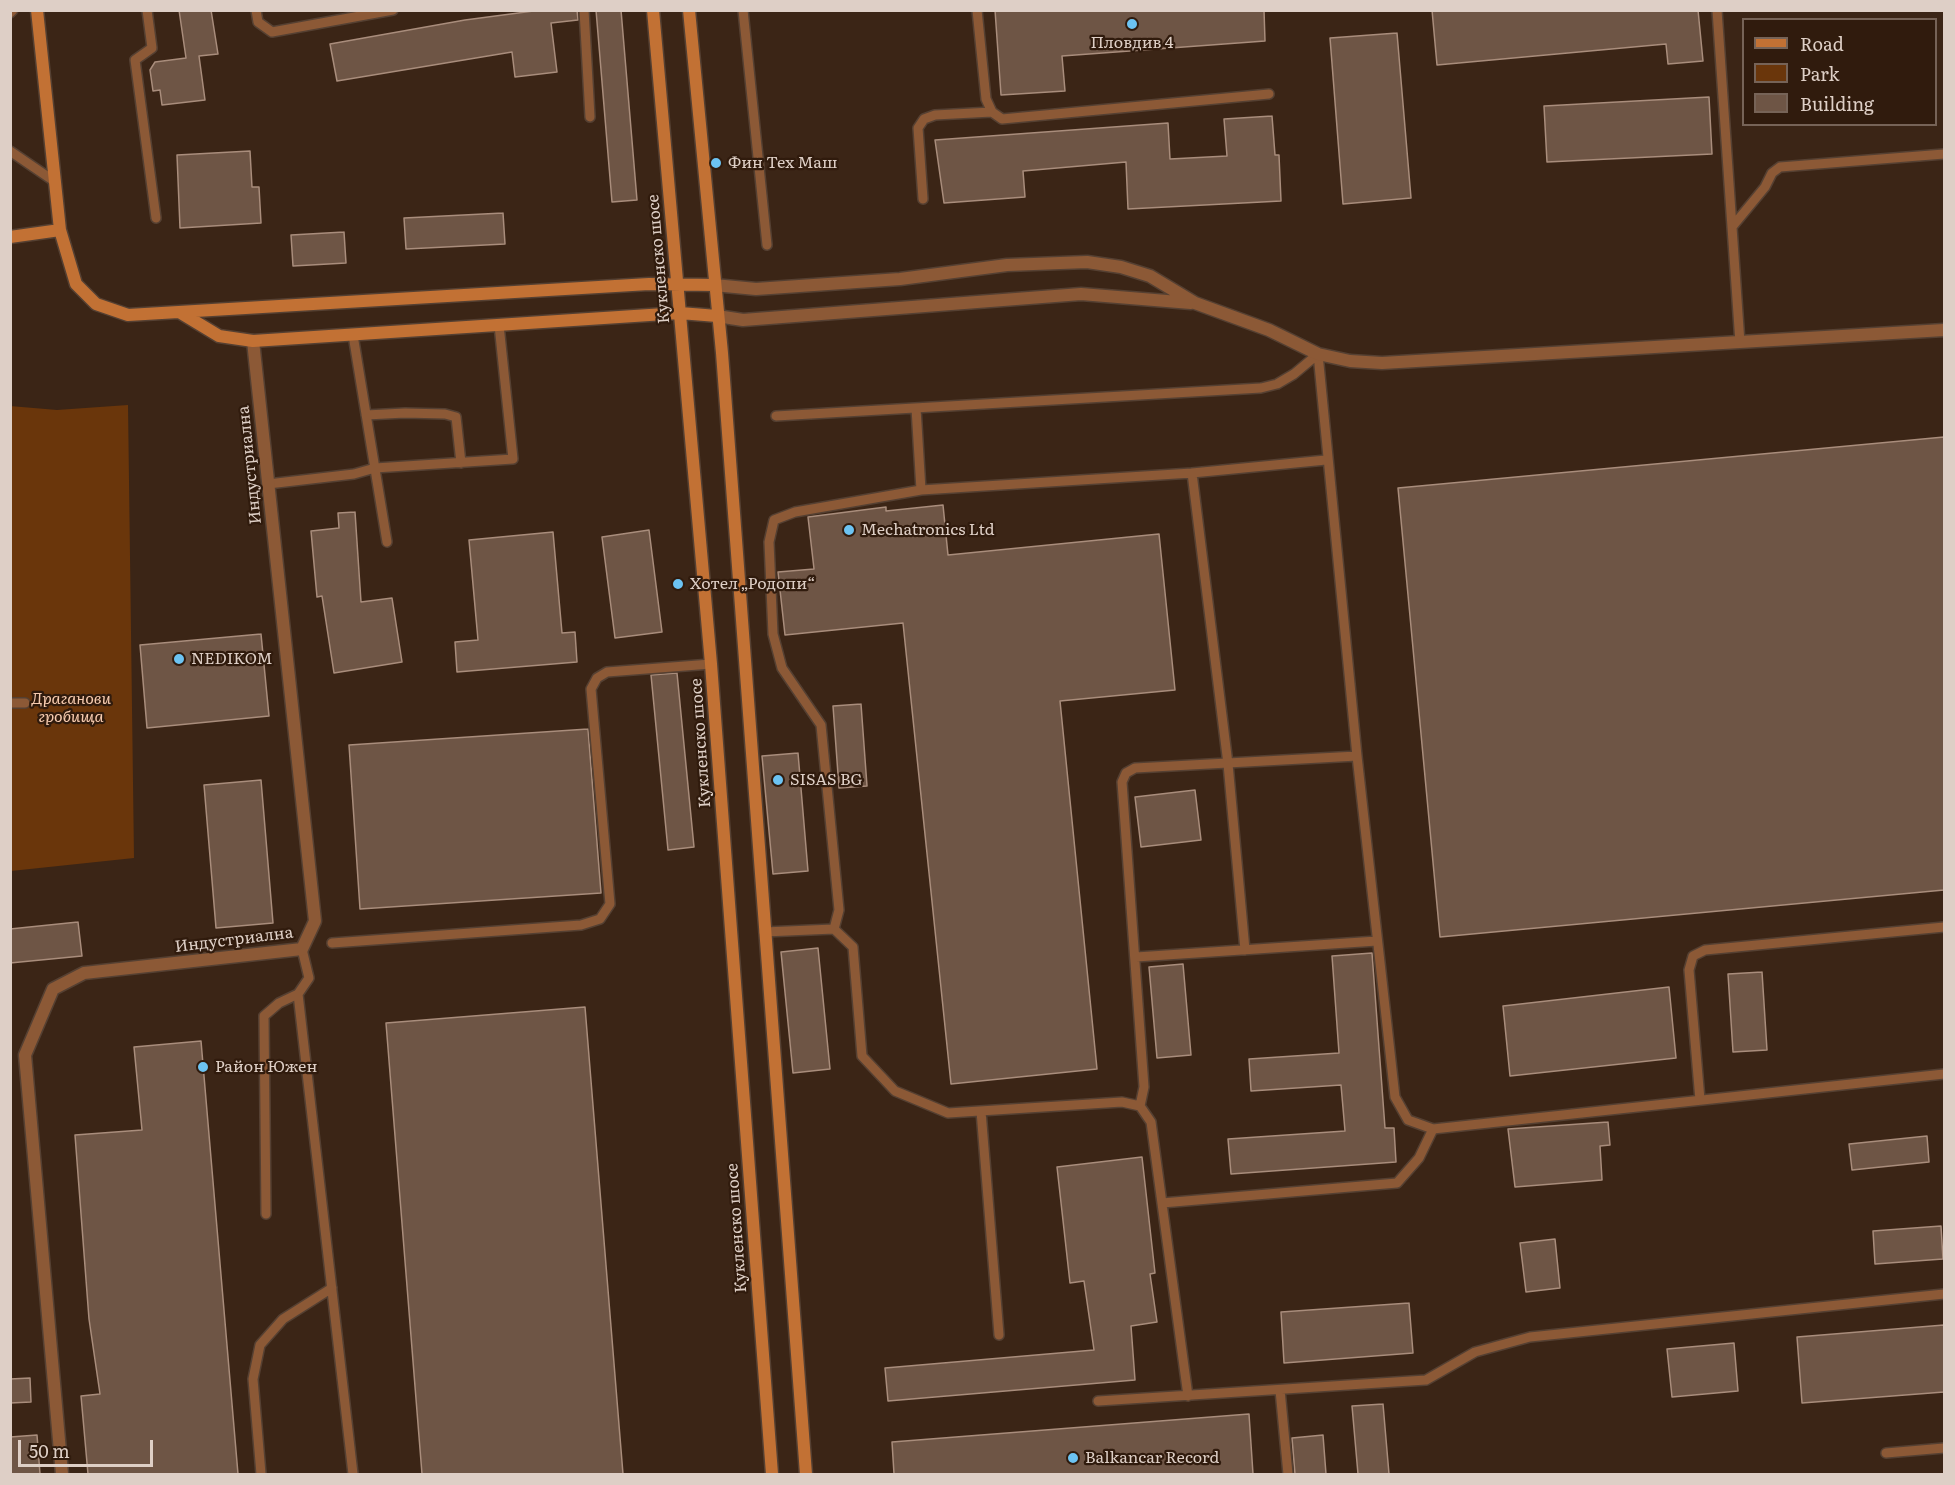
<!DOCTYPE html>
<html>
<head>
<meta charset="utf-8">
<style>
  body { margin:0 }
  #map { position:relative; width:1955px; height:1485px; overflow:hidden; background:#3b2516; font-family:Literata,serif }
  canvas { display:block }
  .frame { position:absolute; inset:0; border:12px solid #decfc6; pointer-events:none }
  .legend { position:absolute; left:1742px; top:18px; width:195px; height:108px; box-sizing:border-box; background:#301b0d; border:2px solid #766357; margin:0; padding:8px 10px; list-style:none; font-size:18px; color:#decfc6 }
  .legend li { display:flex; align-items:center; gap:12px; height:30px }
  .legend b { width:30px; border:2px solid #766357 }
  .scale { position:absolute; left:18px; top:1440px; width:135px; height:27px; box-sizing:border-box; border:3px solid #decfc6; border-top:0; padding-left:8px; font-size:18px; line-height:21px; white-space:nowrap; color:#decfc6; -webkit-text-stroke:4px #301b0d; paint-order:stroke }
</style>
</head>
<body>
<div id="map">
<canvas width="1955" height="1485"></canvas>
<div class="frame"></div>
<ul class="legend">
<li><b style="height:8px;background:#c27134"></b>Road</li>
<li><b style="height:16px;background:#6a360b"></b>Park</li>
<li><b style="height:16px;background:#6e5545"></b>Building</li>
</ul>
<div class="scale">50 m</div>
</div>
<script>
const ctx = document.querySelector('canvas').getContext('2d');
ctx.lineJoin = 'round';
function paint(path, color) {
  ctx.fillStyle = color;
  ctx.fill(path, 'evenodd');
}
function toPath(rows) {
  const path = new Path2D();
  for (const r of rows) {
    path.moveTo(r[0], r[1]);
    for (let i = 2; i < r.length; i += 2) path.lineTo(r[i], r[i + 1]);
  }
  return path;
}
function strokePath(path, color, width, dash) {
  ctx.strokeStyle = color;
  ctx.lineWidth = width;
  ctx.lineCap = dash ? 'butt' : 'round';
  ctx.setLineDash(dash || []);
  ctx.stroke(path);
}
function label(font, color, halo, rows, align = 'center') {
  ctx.font = font + ' Literata,serif';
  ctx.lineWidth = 4.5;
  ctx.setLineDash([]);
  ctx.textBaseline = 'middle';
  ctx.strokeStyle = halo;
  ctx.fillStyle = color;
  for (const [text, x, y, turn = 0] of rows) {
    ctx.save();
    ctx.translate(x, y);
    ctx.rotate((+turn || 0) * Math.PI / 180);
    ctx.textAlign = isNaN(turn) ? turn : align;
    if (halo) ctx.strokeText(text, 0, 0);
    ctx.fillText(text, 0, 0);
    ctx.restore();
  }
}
paint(toPath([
  [128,405,134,858,11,871,10,406,57,410]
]), '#6a360b');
const building = toPath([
  [179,10,211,10,218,54,199,56,205,100,162,105,160,90,153,91,150,70,155,62,186,58,179,10],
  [541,10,577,10,578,20,551,23,557,72,515,77,512,52,337,81,330,44,465,20,541,10],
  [596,10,621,10,637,200,612,202,596,10],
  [995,10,1264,10,1265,41,1062,56,1065,91,1001,95,995,10],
  [1432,10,1698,10,1703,61,1668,64,1666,44,1437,65,1432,10],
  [1397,33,1411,198,1343,204,1330,38,1397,33],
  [1709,97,1712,154,1547,162,1544,106,1709,97],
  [1272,116,1275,155,1279,155,1281,201,1128,209,1126,162,1023,171,1025,197,944,203,935,140,1168,123,1170,159,1227,156,1224,119,1272,116],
  [250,151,252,187,259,187,261,223,180,228,177,155,250,151],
  [503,213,505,244,406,249,404,218,503,213],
  [344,232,346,263,293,266,291,235,344,232],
  [1944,437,1944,890,1440,937,1398,488,1944,437],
  [943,505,948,555,1159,534,1175,690,1060,701,1097,1069,951,1084,903,623,785,635,778,572,814,569,808,517,886,507,886,511,943,505],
  [355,512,361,602,392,598,402,662,334,673,322,596,317,597,311,531,339,528,338,513,355,512],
  [649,530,662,632,615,638,602,537,649,530],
  [553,532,562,633,575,632,577,662,457,672,455,642,478,640,469,540,553,532],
  [261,634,269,716,147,728,140,645,261,634],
  [677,673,694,847,668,850,651,675,677,673],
  [861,704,867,786,839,788,833,706,861,704],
  [588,729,601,893,360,909,349,745,588,729],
  [798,753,808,871,773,874,762,756,798,753],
  [261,780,273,923,216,928,204,785,261,780],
  [1195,790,1201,840,1141,847,1135,797,1195,790],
  [78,922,82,956,10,963,10,929,78,922],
  [818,948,830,1069,793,1073,781,952,818,948],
  [1372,953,1385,1128,1394,1128,1396,1162,1231,1174,1228,1139,1345,1131,1341,1085,1251,1091,1249,1059,1339,1053,1332,956,1372,953],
  [1183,964,1191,1055,1157,1058,1149,967,1183,964],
  [1762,972,1767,1050,1733,1052,1728,974,1762,972],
  [1669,987,1676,1058,1510,1076,1503,1006,1669,987],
  [585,1007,623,1474,422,1474,386,1023,585,1007],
  [201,1041,238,1474,88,1474,81,1396,100,1394,89,1319,75,1135,142,1130,134,1047,201,1041],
  [1608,1122,1610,1145,1600,1146,1602,1180,1515,1187,1508,1129,1608,1122],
  [1927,1136,1929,1162,1852,1170,1849,1144,1927,1136],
  [1142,1157,1155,1273,1150,1274,1157,1322,1131,1326,1135,1380,888,1401,885,1368,1094,1350,1084,1281,1070,1283,1057,1167,1142,1157],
  [1941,1226,1943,1259,1875,1264,1873,1231,1941,1226],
  [1555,1239,1560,1288,1526,1292,1520,1243,1555,1239],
  [1409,1303,1413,1353,1284,1363,1281,1312,1409,1303],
  [1944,1325,1944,1392,1802,1403,1797,1337,1944,1325],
  [1734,1343,1738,1391,1672,1397,1667,1349,1734,1343],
  [30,1378,31,1402,10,1403,10,1379,30,1378],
  [1383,1404,1389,1474,1358,1474,1352,1406,1383,1404],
  [1249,1414,1253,1474,894,1474,892,1442,1249,1414],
  [37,1435,40,1474,10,1474,10,1437,37,1435],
  [1323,1435,1326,1474,1295,1474,1292,1438,1323,1435]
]);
paint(building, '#6e5545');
strokePath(building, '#a98d7c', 1.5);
const lane = toPath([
  [147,10,152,48,135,60,156,218],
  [256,10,258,22,272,32,393,10],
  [584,10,590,117],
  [743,10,767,245],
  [977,10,986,99,992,112,1002,119,1269,94],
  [1717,10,1740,343],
  [10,13,13,10],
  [10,151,54,181],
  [923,199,918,128,924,119,935,115,992,112],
  [1732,227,1765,187,1772,173,1780,167,1944,154],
  [353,335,387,542],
  [1318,354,1357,756,1395,1097,1408,1120,1433,1129],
  [916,408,921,490,1192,473,1326,460],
  [366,415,405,413,445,414,456,417,461,463],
  [776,416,1261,388,1277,384,1294,374,1318,354],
  [1192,473,1228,764,1245,950],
  [268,484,354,474,375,468,513,459,499,325],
  [10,703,25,703],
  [834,929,839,910,821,725,782,668,773,634,769,542,774,520,795,512,921,490],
  [764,932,834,929,853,947,862,1056,895,1091,948,1113,1122,1102,1140,1106,1151,1122,1188,1396],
  [332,943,581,925,600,919,610,904,591,689,597,678,607,672,711,664],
  [1136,957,1377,941],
  [298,994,353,1474],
  [1700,1100,1689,970,1693,956,1705,950,1944,927],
  [1140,1106,1144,1087,1122,782,1126,773,1135,768,1357,756],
  [981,1111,999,1335],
  [1162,1203,1397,1183,1419,1158,1433,1129,1944,1074],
  [266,1214,264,1016,279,1003,298,994,309,978,302,949],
  [1280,1390,1288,1474],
  [1098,1401,1426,1380,1475,1352,1530,1337,1944,1294],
  [1886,1453,1944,1448],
  [261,1474,253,1379,260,1345,283,1319,332,1288]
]);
const street = toPath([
  [714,285,756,289,900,279,1007,265,1087,262,1121,267,1150,276,1195,303,1269,330,1318,354,1350,361,1382,363,1944,330],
  [717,316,743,320,1081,294,1191,303],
  [62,1474,25,1055,53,989,84,973,302,949,315,921,253,341]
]);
const secondary = toPath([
  [37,10,60,230,76,284,96,304,128,315,649,284,714,285],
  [653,10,711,664,772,1474],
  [689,10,722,353,806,1474],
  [10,237,60,230],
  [181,313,219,336,253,341,680,313,717,316]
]);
strokePath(lane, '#554032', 12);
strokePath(street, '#554032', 15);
strokePath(secondary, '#554032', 15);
strokePath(lane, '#8c5936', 9);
strokePath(street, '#8c5936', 12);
strokePath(secondary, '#c27134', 12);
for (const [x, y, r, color] of [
  [1132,24,6,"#6cc3f2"],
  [716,163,6,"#6cc3f2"],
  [849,530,6,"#6cc3f2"],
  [678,584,6,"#6cc3f2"],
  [179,659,6,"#6cc3f2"],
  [778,780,6,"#6cc3f2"],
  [203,1067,6,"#6cc3f2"],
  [1073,1458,6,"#6cc3f2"]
]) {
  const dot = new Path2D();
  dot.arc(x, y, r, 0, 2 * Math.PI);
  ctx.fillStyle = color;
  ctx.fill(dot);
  strokePath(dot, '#301b0d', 2);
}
label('16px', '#decfc6', '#301b0d', [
  ["Пловдив 4",1132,43,"center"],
  ["Фин Тех Маш",728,163],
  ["Mechatronics Ltd",861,530],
  ["Хотел „Родопи“",690,584],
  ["NEDIKOM",191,659],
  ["SISAS BG",790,780],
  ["Район Южен",215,1067],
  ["Balkancar Record",1085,1458]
], 'left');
label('16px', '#decfc6', '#301b0d', [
  ["Кукленско шосе",659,259,-95],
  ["Индустриална",250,465,-96],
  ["Кукленско шосе",701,743,-94],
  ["Индустриална",234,940,-7],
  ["Кукленско шосе",737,1228,-94]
]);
label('italic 16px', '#f7cbaf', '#301b0d', [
  ["Драганови",71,699],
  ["гробища",71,717]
]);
</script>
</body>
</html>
